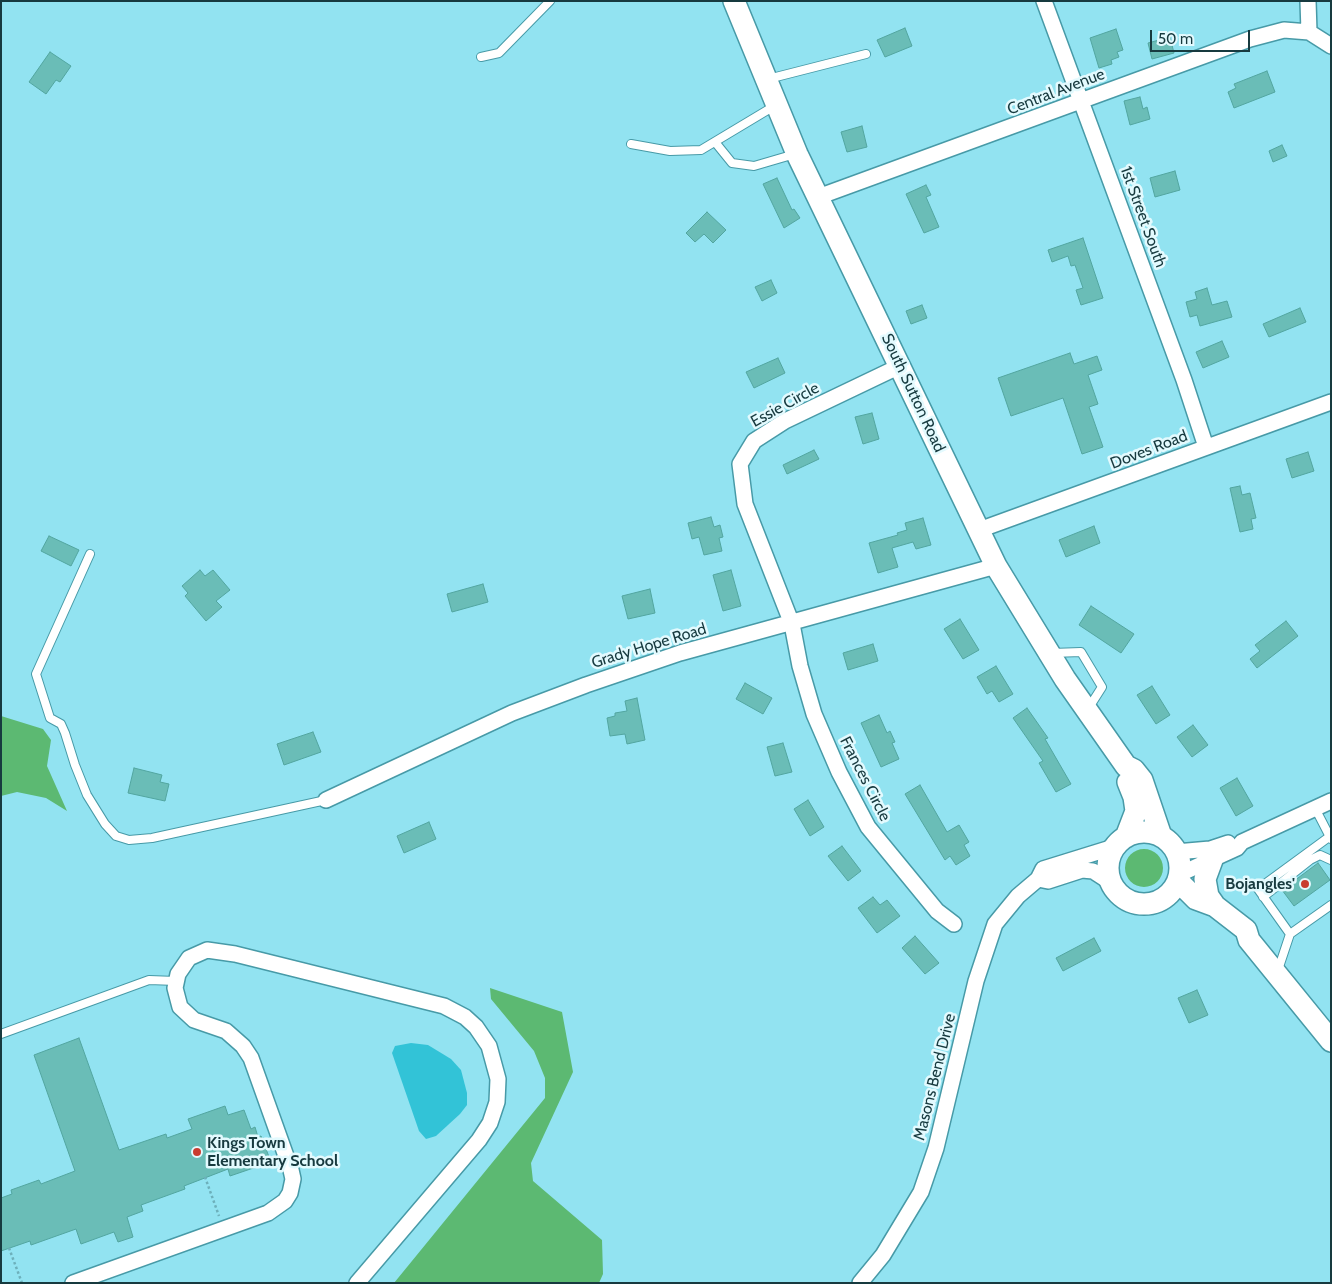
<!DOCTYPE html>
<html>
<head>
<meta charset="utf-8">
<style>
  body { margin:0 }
  #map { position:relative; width:1332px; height:1284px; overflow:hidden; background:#92e3f1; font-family:Cabin,sans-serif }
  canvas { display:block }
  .frame { position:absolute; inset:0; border:2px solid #173a3f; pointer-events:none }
  .scale { position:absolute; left:1150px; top:30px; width:100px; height:22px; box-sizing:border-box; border:2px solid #173a3f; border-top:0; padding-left:6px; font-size:15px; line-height:18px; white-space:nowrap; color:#173a3f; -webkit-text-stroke:4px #e3fafe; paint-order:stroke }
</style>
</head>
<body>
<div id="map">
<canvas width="1332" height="1284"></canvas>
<div class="frame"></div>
<div class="scale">50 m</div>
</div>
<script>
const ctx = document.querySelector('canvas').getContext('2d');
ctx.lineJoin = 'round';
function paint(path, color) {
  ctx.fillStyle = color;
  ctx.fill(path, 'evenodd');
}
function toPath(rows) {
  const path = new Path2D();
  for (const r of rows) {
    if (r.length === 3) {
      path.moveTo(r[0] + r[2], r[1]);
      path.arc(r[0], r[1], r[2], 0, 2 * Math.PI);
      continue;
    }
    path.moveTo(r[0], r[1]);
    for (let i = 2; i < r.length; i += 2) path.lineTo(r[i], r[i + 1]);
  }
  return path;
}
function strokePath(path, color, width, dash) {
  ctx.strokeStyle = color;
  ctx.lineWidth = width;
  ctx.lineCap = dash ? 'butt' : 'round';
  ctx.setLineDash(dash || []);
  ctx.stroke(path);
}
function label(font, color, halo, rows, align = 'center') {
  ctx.font = font + ' Cabin,sans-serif';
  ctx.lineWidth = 5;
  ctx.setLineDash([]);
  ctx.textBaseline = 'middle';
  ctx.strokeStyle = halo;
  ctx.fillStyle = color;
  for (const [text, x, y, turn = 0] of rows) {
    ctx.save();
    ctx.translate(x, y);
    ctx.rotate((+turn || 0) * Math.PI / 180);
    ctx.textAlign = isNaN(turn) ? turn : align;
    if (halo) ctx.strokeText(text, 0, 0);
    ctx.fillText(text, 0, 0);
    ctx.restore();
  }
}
paint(toPath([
  [1,716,43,729,51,740,47,766,67,811,46,798,17,792,1,796],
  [1144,868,19],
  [490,988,562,1012,573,1072,531,1163,533,1181,602,1240,603,1274,599,1283,394,1283,545,1098,545,1078,534,1051,491,999]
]), '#5cb972');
paint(toPath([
  [411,1043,428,1045,451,1059,461,1070,467,1093,467,1105,460,1114,436,1136,426,1139,419,1131,392,1053,395,1046]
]), '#32c3d7');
const building = toPath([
  [905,28,912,46,885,57,877,40,905,28],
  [1116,29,1123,50,1117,52,1119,57,1111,60,1112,64,1099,68,1090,38,1116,29],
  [1170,37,1174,53,1152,59,1148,43,1170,37],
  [50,52,71,66,60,82,56,80,46,94,29,82,50,52],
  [1267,71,1275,92,1234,108,1228,92,1236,88,1234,84,1267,71],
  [1140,97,1143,109,1147,107,1150,119,1130,125,1124,101,1140,97],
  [862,126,867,147,847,152,841,132,862,126],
  [1282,145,1287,156,1273,162,1269,151,1282,145],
  [1175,171,1180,190,1155,197,1150,178,1175,171],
  [777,178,792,210,794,209,800,218,784,228,763,184,777,178],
  [926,185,931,195,926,197,939,227,924,233,906,194,926,185],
  [707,212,726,230,713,243,704,234,695,242,686,233,707,212],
  [1083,238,1103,298,1081,305,1076,290,1083,288,1075,265,1071,266,1068,256,1052,262,1048,250,1083,238],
  [771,280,777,293,762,301,755,287,771,280],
  [1207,288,1212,305,1227,301,1232,317,1200,326,1197,315,1190,317,1186,302,1197,299,1195,292,1207,288],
  [922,305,927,318,911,324,906,311,922,305],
  [1300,308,1306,322,1269,337,1263,324,1300,308],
  [1222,341,1229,357,1203,368,1196,352,1222,341],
  [1070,353,1074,364,1097,356,1102,370,1088,375,1098,404,1089,407,1103,447,1082,454,1063,398,1011,416,998,378,1070,353],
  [778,358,785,373,754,388,746,372,778,358],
  [872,413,879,439,863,444,855,417,872,413],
  [814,450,819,459,787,474,783,465,814,450],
  [1308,452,1314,471,1292,478,1286,459,1308,452],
  [1240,486,1242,495,1250,493,1256,518,1251,519,1253,529,1240,532,1230,488,1240,486],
  [711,517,714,527,720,525,723,537,719,538,722,551,704,555,699,537,692,539,688,523,711,517],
  [923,518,931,545,916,549,913,542,892,548,898,567,878,573,869,543,898,535,897,533,907,530,905,523,923,518],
  [1094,526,1100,543,1066,557,1059,540,1094,526],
  [49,536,79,550,71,566,41,551,49,536],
  [200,570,205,576,213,570,230,590,216,601,222,607,206,621,185,596,188,593,182,586,200,570],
  [731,570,741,606,723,611,713,575,731,570],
  [483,584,488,602,452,612,447,594,483,584],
  [650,589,655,613,628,619,622,596,650,589],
  [1091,606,1134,634,1121,653,1079,625,1091,606],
  [960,619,979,650,963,659,944,629,960,619],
  [1286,621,1298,636,1257,668,1250,659,1260,651,1255,645,1286,621],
  [873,644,878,661,848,670,843,653,873,644],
  [996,666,1013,694,999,702,992,691,987,694,977,677,996,666],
  [745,683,772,698,763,714,736,699,745,683],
  [1152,686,1170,715,1156,724,1137,695,1152,686],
  [637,698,645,740,627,744,625,734,610,736,607,718,615,716,615,713,627,711,625,701,637,698],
  [1027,708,1048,738,1045,739,1071,784,1056,792,1039,763,1043,761,1013,718,1027,708],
  [879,715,887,733,890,731,895,742,892,743,899,759,881,767,861,723,879,715],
  [1193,725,1208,745,1192,757,1177,737,1193,725],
  [313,732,321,752,284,765,277,744,313,732],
  [783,743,792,772,775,776,767,747,783,743],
  [134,768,162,775,160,782,169,784,165,801,128,793,134,768],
  [1237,778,1253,806,1236,816,1220,788,1237,778],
  [920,785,947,832,959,825,969,842,964,845,970,856,956,865,950,856,945,860,905,794,920,785],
  [808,800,824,827,810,836,794,809,808,800],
  [429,822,436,839,404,853,397,836,429,822],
  [842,846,861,871,848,881,828,856,842,846],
  [1318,863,1330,880,1294,906,1282,890,1318,863],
  [873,897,880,905,887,900,900,916,877,933,858,908,873,897],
  [915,936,939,963,925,974,902,948,915,936],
  [1094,938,1101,951,1063,971,1056,958,1094,938],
  [1197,990,1208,1015,1189,1023,1178,998,1197,990],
  [79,1038,119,1150,166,1134,167,1138,192,1129,188,1119,225,1106,228,1115,244,1110,251,1129,255,1127,258,1137,261,1136,271,1162,230,1176,228,1169,184,1186,185,1189,141,1205,143,1211,127,1217,133,1237,118,1242,114,1232,81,1244,76,1229,31,1245,30,1241,1,1251,1,1198,12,1194,11,1190,39,1180,41,1184,75,1171,34,1055,79,1038]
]);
paint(building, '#6abdb7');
strokePath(building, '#52a59f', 1);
const lane = toPath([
  [481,57,499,53,550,1],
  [768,79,866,54],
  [715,142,732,163,754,166,795,154],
  [631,144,670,151,701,150,776,105],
  [90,554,36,674,50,718,61,724,65,733,75,765,87,795,105,824,116,836,129,840,152,838,326,800],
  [1052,653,1081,652,1102,687,1088,709],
  [1315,808,1331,839],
  [1263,897,1310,860,1320,855,1331,860],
  [1290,934,1258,889,1329,837],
  [1278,970,1290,934,1331,905],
  [1,1034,149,980,176,981]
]);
const street = toPath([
  [1044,1,1184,380,1206,447],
  [1308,1,1309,32],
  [818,197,1250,39,1284,30,1309,32,1331,46],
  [900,366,785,421,754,441,740,464,745,504,792,624,800,666,814,714,839,772,868,827,937,911,954,924],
  [979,530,1331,402],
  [326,800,512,713,586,685,680,653,996,566],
  [1176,852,1210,849,1228,843],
  [1180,874,1237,848,1242,842,1331,801],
  [1038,879,1048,881,1082,870,1093,871,1110,882],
  [73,1283,268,1213,285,1201,290,1193,293,1179,291,1170,251,1058,243,1046,226,1031,194,1020,180,1007,175,988,178,974,189,958,207,950,235,954,444,1006,465,1017,476,1027,489,1046,498,1079,497,1102,490,1123,479,1140,357,1283],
  [860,1283,883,1255,921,1192,936,1148,976,981,995,924,1018,896,1038,879,1043,869,1114,847]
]);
const secondary = toPath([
  [734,1,797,154,996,566,1065,679,1126,766,1134,770,1142,780,1161,836],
  [1144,868,36],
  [1126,837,1136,811,1134,797,1128,782],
  [1212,860,1205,879,1208,896,1215,906],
  [1178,881,1196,899,1215,906,1246,930,1249,940,1331,1041]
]);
strokePath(lane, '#479aa7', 10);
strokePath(street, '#479aa7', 18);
strokePath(secondary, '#479aa7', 24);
strokePath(toPath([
  [205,1177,219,1216],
  [9,1248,22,1283]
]), '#6db0bb', 2.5, [2.5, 2.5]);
strokePath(lane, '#fff', 8);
strokePath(street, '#fff', 15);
strokePath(secondary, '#fff', 21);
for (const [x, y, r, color] of [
  [1305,884,5,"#c93c2f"],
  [197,1152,5,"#c93c2f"]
]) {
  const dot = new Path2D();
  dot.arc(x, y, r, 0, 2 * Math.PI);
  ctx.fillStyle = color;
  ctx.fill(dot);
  strokePath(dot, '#e3fafe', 2);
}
label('16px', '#173a3f', '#e3fafe', [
  ["Central Avenue",1056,92,-21],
  ["1st Street South",1143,217,70],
  ["South Sutton Road",913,393,65],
  ["Essie Circle",785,405,-29],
  ["Doves Road",1149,450,-21],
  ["Grady Hope Road",649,646,-17],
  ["Frances Circle",865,779,63],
  ["Masons Bend Drive",935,1077,-76]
]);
label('bold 16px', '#173a3f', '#e3fafe', [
  ["Bojangles'",1295,884],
  ["Kings Town",207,1143,"left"],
  ["Elementary School",207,1161,"left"]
], 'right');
</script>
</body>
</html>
